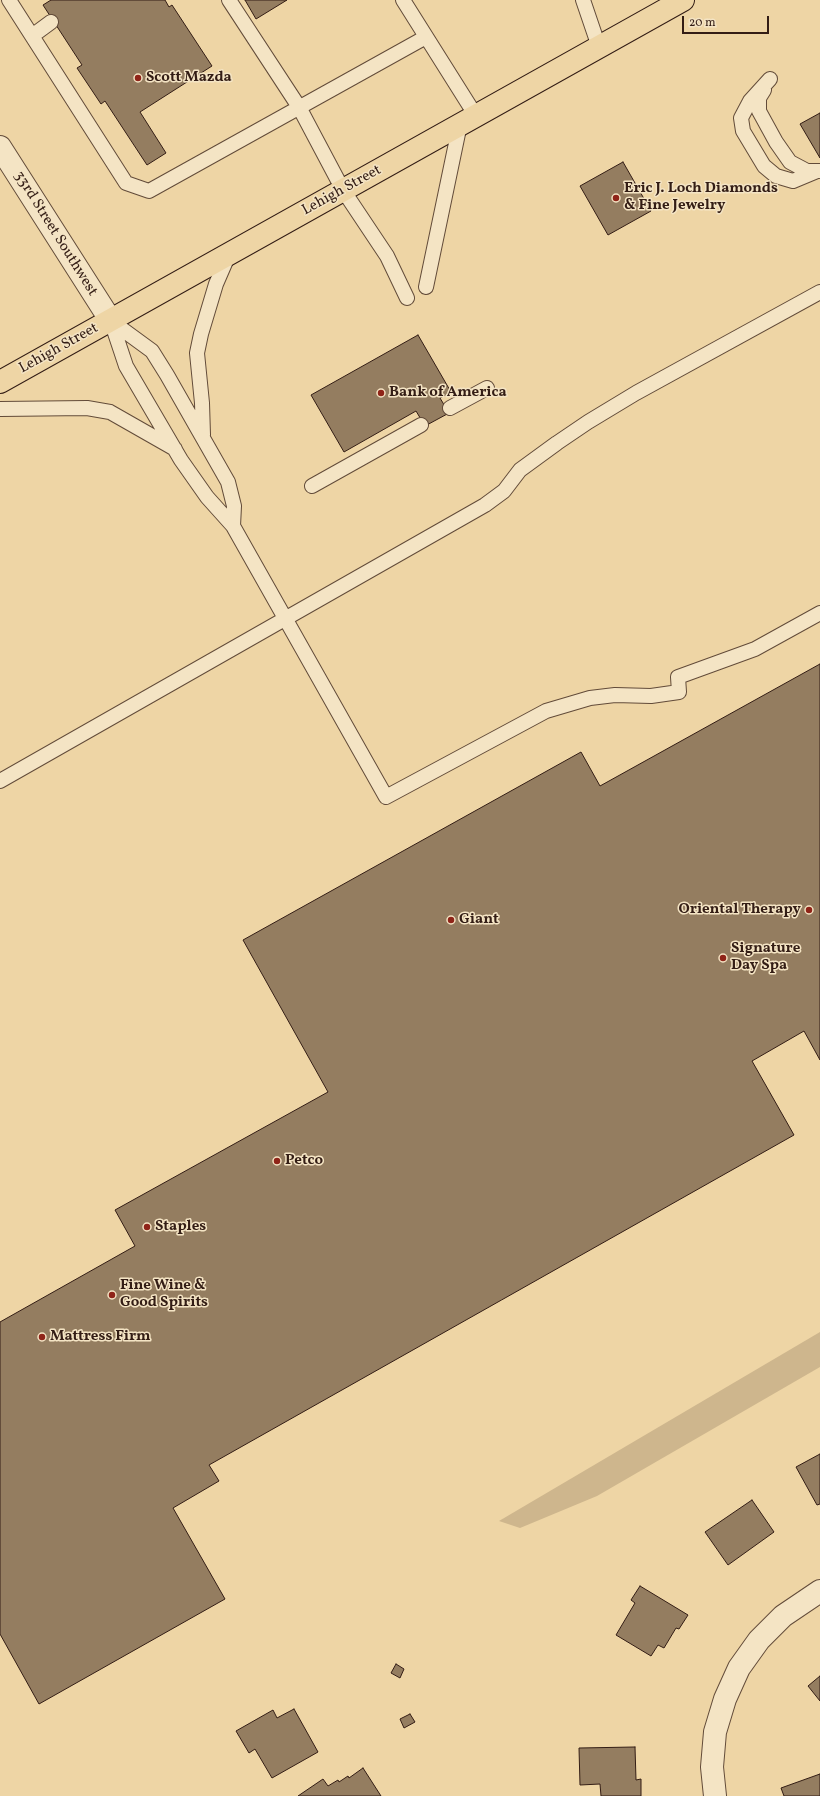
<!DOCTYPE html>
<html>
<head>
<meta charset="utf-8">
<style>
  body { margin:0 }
  #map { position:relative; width:820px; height:1796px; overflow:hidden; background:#eed5a5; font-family:Vollkorn,serif }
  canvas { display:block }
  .scale { position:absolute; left:682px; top:16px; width:87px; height:18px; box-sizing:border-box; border:2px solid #331d15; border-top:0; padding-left:5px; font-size:12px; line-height:14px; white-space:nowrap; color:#331d15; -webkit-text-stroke:3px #f4e4c4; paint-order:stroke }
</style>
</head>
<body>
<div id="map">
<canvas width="820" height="1796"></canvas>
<div class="scale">20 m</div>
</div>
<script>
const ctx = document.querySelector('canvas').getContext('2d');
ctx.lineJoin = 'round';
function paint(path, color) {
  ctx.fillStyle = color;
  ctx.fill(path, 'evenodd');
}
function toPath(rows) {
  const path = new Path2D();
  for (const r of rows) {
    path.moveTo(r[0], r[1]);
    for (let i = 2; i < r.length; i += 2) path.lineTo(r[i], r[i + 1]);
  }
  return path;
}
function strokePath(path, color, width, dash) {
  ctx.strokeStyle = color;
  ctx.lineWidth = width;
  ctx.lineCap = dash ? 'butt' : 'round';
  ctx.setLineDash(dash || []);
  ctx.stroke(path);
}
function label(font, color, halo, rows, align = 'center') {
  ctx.font = font + ' Vollkorn,serif';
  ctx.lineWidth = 3;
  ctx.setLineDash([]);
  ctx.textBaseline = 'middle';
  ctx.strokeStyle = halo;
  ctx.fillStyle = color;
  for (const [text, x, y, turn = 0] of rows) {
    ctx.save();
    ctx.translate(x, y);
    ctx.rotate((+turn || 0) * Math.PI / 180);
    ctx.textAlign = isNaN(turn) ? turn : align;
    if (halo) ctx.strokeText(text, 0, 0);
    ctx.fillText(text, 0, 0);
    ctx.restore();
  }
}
paint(toPath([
  [820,1332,820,1367,597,1496,520,1528,499,1521]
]), '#ceb68d');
const building = toPath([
  [51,0,165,0,169,7,172,5,212,66,140,112,166,153,147,165,105,101,101,104,77,68,82,65,43,5,51,0],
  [245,0,287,0,256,19,245,0],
  [820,113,820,158,800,124,820,113],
  [623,162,651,211,608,235,580,186,623,162],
  [418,335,451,392,440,398,449,413,425,426,416,411,344,452,311,395,418,335],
  [820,664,820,1060,804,1031,752,1061,794,1135,209,1465,219,1481,173,1508,225,1599,39,1704,0,1634,0,1322,135,1246,115,1210,328,1092,243,940,581,752,600,786,820,664],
  [820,1454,820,1504,817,1505,796,1467,820,1454],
  [752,1500,774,1532,728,1565,705,1532,752,1500],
  [640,1586,688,1615,679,1629,676,1628,664,1648,658,1645,651,1656,616,1635,635,1603,631,1600,640,1586],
  [396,1664,404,1669,400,1678,391,1673,396,1664],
  [820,1676,820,1701,808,1686,820,1676],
  [294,1709,318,1752,272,1778,255,1749,249,1753,236,1731,273,1710,277,1718,294,1709],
  [410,1714,415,1722,404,1728,400,1719,410,1714],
  [635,1747,636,1780,641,1779,641,1796,601,1796,600,1784,580,1785,579,1748,635,1747],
  [363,1768,381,1796,298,1796,323,1779,328,1786,338,1780,339,1782,348,1776,349,1778,363,1768],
  [820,1774,820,1796,784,1796,781,1788,820,1774]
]);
paint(building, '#947d60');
strokePath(building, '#331d15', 1);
const service = toPath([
  [9,0,126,183,149,191,426,37],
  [229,0,299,107,343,190,387,256,407,298],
  [403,0,476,116],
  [583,0,599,47],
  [32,36,51,22],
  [770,79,750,101,741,118,743,131,764,166,776,176,793,181,817,171],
  [764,90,759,98,759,111,776,142,790,162,807,171,819,171],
  [426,287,460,124],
  [111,321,126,366,181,460,207,497,233,526,386,797,546,711,590,698,615,695,651,696,679,692,678,677,755,649,820,613],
  [111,321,152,351,167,375,228,482,234,506,233,526],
  [450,408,487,388],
  [0,409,87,408,110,412,175,449],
  [203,435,202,403,197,353,201,334,216,284,229,254],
  [312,486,421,425],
  [0,781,485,505,504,491,520,470,557,443,588,422,636,393,820,292]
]);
const minor = toPath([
  [0,147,111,321],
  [715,1796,712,1767,715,1732,725,1699,739,1668,759,1640,783,1616,820,1591]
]);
const trunk = toPath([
  [0,382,683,0]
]);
strokePath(service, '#624b39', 16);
strokePath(minor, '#624b39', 24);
strokePath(trunk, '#331d15', 24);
strokePath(service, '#f4e4c4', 14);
strokePath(minor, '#f4e4c4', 22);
strokePath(trunk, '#eed5a5', 22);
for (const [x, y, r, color] of [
  [138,78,4,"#8f2418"],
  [616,198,4,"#8f2418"],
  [381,393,4,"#8f2418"],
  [809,910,4,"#8f2418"],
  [451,920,4,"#8f2418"],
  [723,958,4,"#8f2418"],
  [277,1161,4,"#8f2418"],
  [147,1227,4,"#8f2418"],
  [112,1295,4,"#8f2418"],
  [42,1337,4,"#8f2418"]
]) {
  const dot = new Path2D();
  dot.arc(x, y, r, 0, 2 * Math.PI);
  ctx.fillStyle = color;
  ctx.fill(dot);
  strokePath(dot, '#f4e4c4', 1.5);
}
label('bold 15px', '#331d15', '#f4e4c4', [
  ["Scott Mazda",146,78],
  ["Eric J. Loch Diamonds",624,189],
  ["& Fine Jewelry",624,206],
  ["Bank of America",389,393],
  ["Oriental Therapy",801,910,"right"],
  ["Giant",459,920],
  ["Signature",731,949],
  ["Day Spa",731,966],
  ["Petco",285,1161],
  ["Staples",155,1227],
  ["Fine Wine &",120,1286],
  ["Good Spirits",120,1303],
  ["Mattress Firm",50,1337]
], 'left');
label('15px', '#331d15', '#f4e4c4', [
  ["Lehigh Street",342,191,-29],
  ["33rd Street Southwest",55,234,58],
  ["Lehigh Street",59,349,-29]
]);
</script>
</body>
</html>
